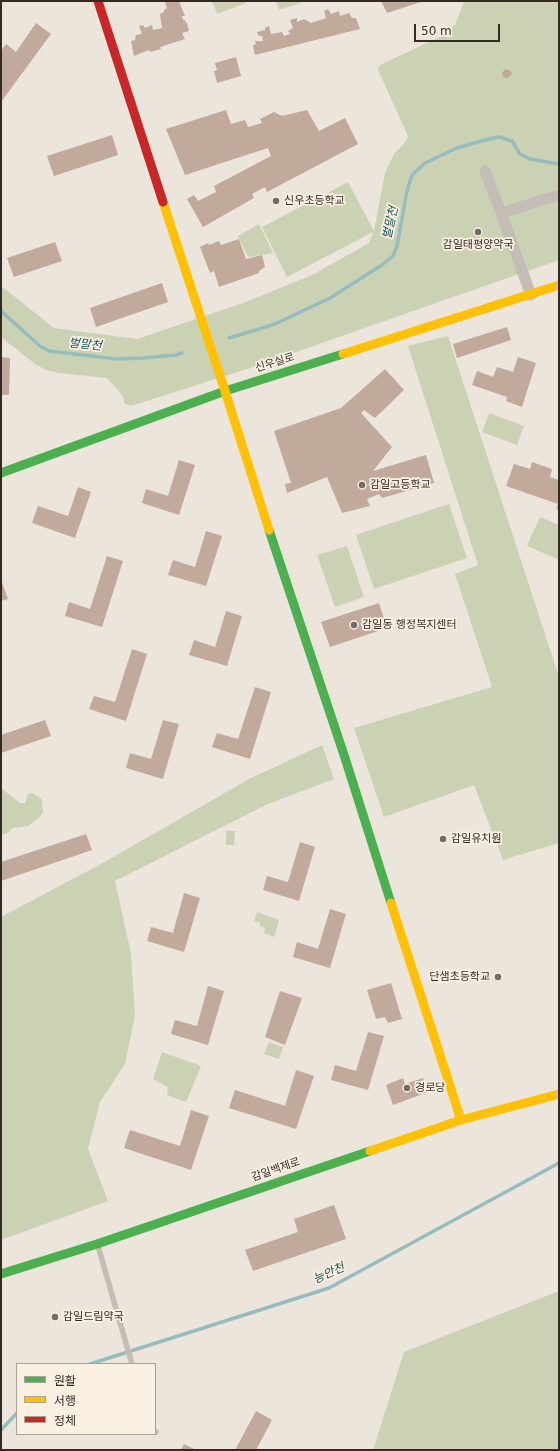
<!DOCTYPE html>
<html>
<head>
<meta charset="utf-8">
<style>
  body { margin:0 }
  #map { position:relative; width:560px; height:1451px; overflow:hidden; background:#ece5db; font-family:"DejaVu Sans","Noto Sans KR",sans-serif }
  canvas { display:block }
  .frame { position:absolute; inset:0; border:2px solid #342a24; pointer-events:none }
  .legend { position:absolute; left:16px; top:1363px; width:140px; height:72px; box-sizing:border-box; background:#faf0e2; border:1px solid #aba196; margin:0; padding:5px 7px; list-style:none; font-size:12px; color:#342a24 }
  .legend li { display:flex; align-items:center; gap:8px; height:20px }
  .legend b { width:20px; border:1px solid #aba196 }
  .scale { position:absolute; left:414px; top:24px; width:86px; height:18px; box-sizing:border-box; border:2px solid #342a24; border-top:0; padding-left:5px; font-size:12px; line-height:14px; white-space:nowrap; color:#342a24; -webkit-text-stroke:3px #faf0e2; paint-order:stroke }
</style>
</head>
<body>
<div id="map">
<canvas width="560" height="1451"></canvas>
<div class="frame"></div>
<ul class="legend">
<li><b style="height:5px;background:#4caf50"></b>원활</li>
<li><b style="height:5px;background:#ffc107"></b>서행</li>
<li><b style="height:5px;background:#c62828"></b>정체</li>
</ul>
<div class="scale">50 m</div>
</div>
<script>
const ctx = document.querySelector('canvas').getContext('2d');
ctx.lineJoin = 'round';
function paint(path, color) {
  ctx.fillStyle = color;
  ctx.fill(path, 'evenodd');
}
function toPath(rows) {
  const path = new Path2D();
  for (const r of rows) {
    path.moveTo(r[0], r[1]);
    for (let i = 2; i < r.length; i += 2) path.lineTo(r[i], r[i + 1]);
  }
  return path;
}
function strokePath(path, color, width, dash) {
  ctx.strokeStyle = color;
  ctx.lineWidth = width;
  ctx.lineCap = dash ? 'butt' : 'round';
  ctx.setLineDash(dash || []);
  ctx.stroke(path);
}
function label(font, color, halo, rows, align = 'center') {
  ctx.font = font + ' "DejaVu Sans","Noto Sans KR",sans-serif';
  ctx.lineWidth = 3.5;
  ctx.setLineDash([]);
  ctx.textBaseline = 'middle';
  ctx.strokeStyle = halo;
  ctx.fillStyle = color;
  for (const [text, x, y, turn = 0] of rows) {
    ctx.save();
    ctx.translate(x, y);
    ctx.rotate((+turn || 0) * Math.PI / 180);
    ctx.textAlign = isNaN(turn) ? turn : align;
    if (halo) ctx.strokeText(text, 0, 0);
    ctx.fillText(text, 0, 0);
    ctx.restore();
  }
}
paint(toPath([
  [212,1,246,1,246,3,217,14],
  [276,1,306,1,279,10],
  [464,1,559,1,559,260,253,367,131,406,125,404,122,395,107,378,58,373,46,370,35,364,1,337,1,287,5,289,54,328,137,339,246,302,314,274,369,243,373,232,287,277,262,227,348,182,374,231,385,173,394,154,406,141,408,136,378,70,380,65,442,36,455,25],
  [259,224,273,253,248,257,238,236],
  [448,336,558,674,559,674,559,843,503,860,474,785,384,817,354,728,492,687,455,574,478,565,408,346],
  [489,413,524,426,517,445,482,432],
  [449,504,467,558,374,589,356,535],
  [540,517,559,525,559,558,557,559,527,546],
  [347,546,364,597,335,607,317,555],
  [322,745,334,779,268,804,115,881,131,954,135,1015,125,1064,100,1102,88,1149,108,1201,1,1240,1,917,101,864,249,779],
  [1,788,20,803,25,803,28,794,32,793,42,799,43,812,38,819,28,826,13,828,8,833,1,835],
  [226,831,235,831,234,845,226,845],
  [257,912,279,920,274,937,264,933,265,928,260,926,260,923,254,921],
  [269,1042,283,1047,279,1059,264,1054],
  [162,1052,201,1066,186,1102,167,1095,168,1087,153,1079],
  [559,1291,559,1450,373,1450,404,1352]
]), '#cbd2b4');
strokePath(toPath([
  [1,311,40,346,49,351,117,359,143,358,176,355,182,353],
  [229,338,275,324,330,298,382,265,393,256,397,246,407,191,412,175,425,163,457,148,481,141,499,137,512,141,520,154,530,159,559,164],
  [90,1364,329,1288,559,1163],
  [1,1430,17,1413]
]), '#97bcbe', 3.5);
paint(toPath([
  [166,1,179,1,185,16,182,16,183,20,185,20,185,22,187,23,189,31,182,33,185,39,160,47,161,49,150,52,149,50,134,56,131,41,135,40,136,35,142,34,139,26,143,25,145,28,152,25,153,30,162,28,160,14,164,12,164,10,167,8,165,2],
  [381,1,424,1,387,13],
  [328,9,331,14,339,11,340,16,349,13,352,18,356,18,360,29,255,55,253,45,256,44,255,41,263,41,262,36,259,36,257,32,265,30,265,28,269,26,271,34,282,32,284,36,290,34,288,31,293,28,290,20,297,18,297,22,304,19,311,23,326,18,324,11],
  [36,23,51,34,1,102,1,71,2,69,1,68,1,51,6,44,16,52],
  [236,57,241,76,217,83,214,71,217,70,215,63],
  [505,69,510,70,512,74,508,78,504,78,502,73],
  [226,110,231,124,245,120,248,127,262,123,260,119,274,112,282,116,307,110,319,131,345,118,358,144,267,192,265,187,252,194,254,198,203,227,187,199,194,195,198,201,216,192,214,186,271,156,268,148,185,175,166,129],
  [112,135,118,155,54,176,47,156],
  [239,239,246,259,262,255,265,267,259,271,259,273,219,287,214,271,210,273,200,247,208,243,209,245,219,241,221,245],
  [55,242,62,261,14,277,7,258],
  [162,283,168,302,96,327,90,308],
  [507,327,511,340,457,358,453,344],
  [1,357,10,358,9,395,1,395],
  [518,357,536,363,522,407,506,401,507,397,472,385,477,371,493,377,497,367,513,372],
  [385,369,404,390,375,418,364,410,361,413,392,447,373,471,426,455,434,483,382,498,379,494,367,499,370,506,342,513,327,477,287,493,285,484,291,483,274,431,341,408],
  [179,460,195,465,179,515,142,503,146,489,168,496],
  [532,462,552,469,550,477,559,480,559,510,556,509,558,504,506,486,514,464,530,469],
  [78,487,91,492,75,538,32,523,38,506,68,516],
  [206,531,222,536,206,586,168,575,173,560,195,567],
  [107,556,123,561,102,627,65,616,69,602,90,609],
  [2,582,8,599,1,601,1,583],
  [379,603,387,628,330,647,321,622],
  [226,611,242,616,227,666,189,655,194,640,215,647],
  [132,649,147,654,126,721,89,709,94,696,115,702],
  [255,687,271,692,250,759,212,747,217,733,238,739],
  [45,720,51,736,1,753,1,735],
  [163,720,179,724,163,779,126,768,130,753,151,759],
  [86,834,92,850,1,881,1,862],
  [300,842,315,847,299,901,263,890,267,876,288,882],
  [184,893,200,898,184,952,147,941,151,927,173,933],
  [330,909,346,914,330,968,293,957,297,942,318,949],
  [391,983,402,1019,388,1023,385,1017,376,1019,367,990],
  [208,986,224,991,208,1045,171,1034,175,1020,197,1026],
  [280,991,302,998,285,1045,265,1037],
  [368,1032,384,1036,368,1090,331,1080,335,1065,356,1071],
  [296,1070,314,1076,296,1129,229,1108,235,1090,285,1106],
  [403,1078,405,1084,423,1078,428,1092,393,1105,386,1085],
  [191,1110,209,1116,191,1170,124,1148,130,1130,180,1146],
  [334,1205,346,1239,253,1271,245,1250,298,1232,294,1219],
  [256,1411,272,1420,256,1450,235,1450],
  [184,1444,196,1450,181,1450]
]), '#c1a99c');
strokePath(toPath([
  [98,1246,132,1364],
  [155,1431,156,1432]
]), '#c4bdb6', 5.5);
strokePath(toPath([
  [485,171,501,213],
  [531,295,501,213,559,195]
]), '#c4bdb6', 11);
strokePath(toPath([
  [1,473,225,391,343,354],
  [269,530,345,758,391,903],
  [1,1274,97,1244,370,1151]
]), '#4caf50', 9);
strokePath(toPath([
  [163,202,225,391,269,530],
  [343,354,559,285],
  [391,903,461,1120],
  [370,1151,461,1120,559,1094]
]), '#ffc107', 9);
strokePath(toPath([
  [98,1,163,202]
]), '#c62828', 9);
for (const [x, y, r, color] of [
  [276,201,4,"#746b64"],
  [478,232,4,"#746b64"],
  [362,485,4,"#746b64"],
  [354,625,4,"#746b64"],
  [443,839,4,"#746b64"],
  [498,977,4,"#746b64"],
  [407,1088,4,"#746b64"],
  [55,1317,4,"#746b64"]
]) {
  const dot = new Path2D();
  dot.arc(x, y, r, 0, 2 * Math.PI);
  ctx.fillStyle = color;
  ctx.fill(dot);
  strokePath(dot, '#faf0e2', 1.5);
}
label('11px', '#342a24', '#faf0e2', [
  ["신우초등학교",284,201],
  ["감일태평양약국",478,245,"center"],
  ["감일고등학교",370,485],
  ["감일동 행정복지센터",362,625],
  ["감일유치원",451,839],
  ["단샘초등학교",490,977,"right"],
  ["경로당",415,1088],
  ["감일드림약국",63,1317]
], 'left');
label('11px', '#342a24', '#faf0e2', [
  ["신우실로",275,363,-17],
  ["감일백제로",276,1170,-19]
]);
label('italic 12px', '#185158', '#faf0e2', [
  ["벌말천",391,223,-77],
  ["벌말천",85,345,6],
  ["능안천",329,1274,-24]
]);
</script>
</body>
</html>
